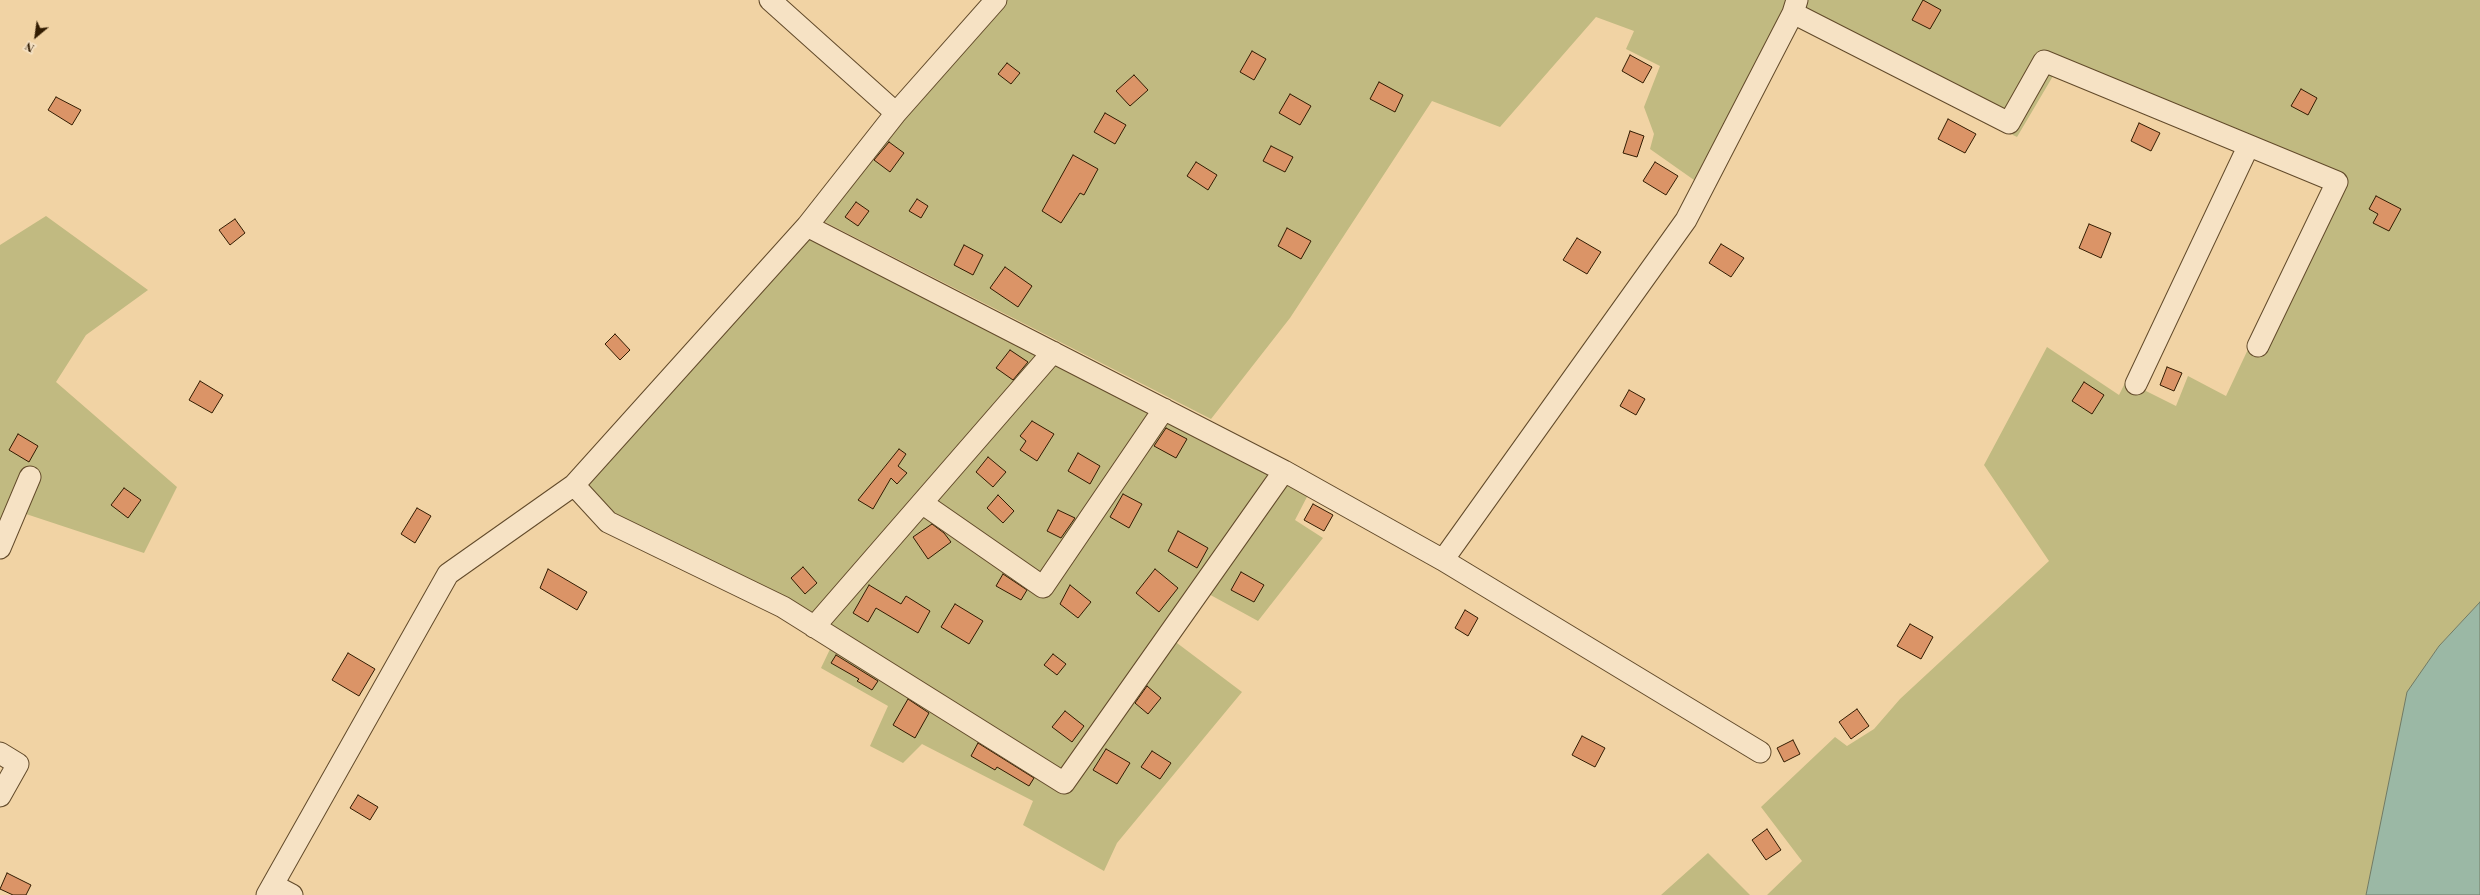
<!DOCTYPE html>
<html>
<head>
<meta charset="utf-8">
<style>
  body { margin:0 }
  #map { position:relative; width:2480px; height:895px; overflow:hidden; background:#f1d3a4; font-family:"Libre Bodoni",serif }
  canvas { display:block }
  .north { position:absolute; left:16px; top:16px; width:40px; height:40px; -webkit-text-stroke:3px #f6e2c4; paint-order:stroke; rotate:209deg; font-size:11px; font-weight:700; line-height:16px; text-align:center; color:#321c02 }
  .north::after { content:''; display:block; margin:auto; width:14px; height:18px; background:#321c02; clip-path:polygon(50% 0,100% 100%,50% 72%,0 100%) }
</style>
</head>
<body>
<div id="map">
<canvas width="2480" height="895"></canvas>
<div class="north">N</div>
</div>
<script>
const ctx = document.querySelector('canvas').getContext('2d');
ctx.lineJoin = 'round';
function paint(path, color) {
  ctx.fillStyle = color;
  ctx.fill(path, 'evenodd');
}
function toPath(rows) {
  const path = new Path2D();
  for (const r of rows) {
    path.moveTo(r[0], r[1]);
    for (let i = 2; i < r.length; i += 2) path.lineTo(r[i], r[i + 1]);
  }
  return path;
}
function strokePath(path, color, width, dash) {
  ctx.strokeStyle = color;
  ctx.lineWidth = width;
  ctx.lineCap = dash ? 'butt' : 'round';
  ctx.setLineDash(dash || []);
  ctx.stroke(path);
}
paint(toPath([
  [1006,0,1787,0,1784,11,1694,180,1650,149,1654,134,1644,107,1660,66,1626,49,1634,31,1596,17,1500,127,1432,101,1290,318,1211,419,823,221,873,151],
  [1802,0,2480,0,2480,602,2439,646,2408,692,2366,895,1767,895,1802,861,1761,807,1835,737,1847,746,1874,729,1900,699,2049,561,1984,465,2047,347,2119,395,2126,381,2176,406,2188,376,2226,396,2324,188,2053,76,2017,137,1794,26],
  [46,216,148,290,86,335,56,382,177,487,144,553,20,512,0,536,0,245],
  [808,237,1309,493,1295,520,1323,538,1258,621,1205,592,1173,640,1242,692,1117,843,1104,871,1023,825,1033,801,922,744,903,763,870,746,888,706,821,668,832,645,775,609,602,529,570,497],
  [1708,853,1750,895,1661,895]
]), '#c1ba81');
const water = toPath([
  [2480,602,2480,895,2366,895,2407,692,2439,646,2480,602]
]);
paint(water, '#9bb8a5');
strokePath(water, '#717a64', 1);
const building = toPath([
  [1923,0,1941,10,1930,29,1912,20,1923,0],
  [1252,51,1266,59,1254,80,1240,72,1252,51],
  [1630,55,1652,67,1643,83,1622,71,1630,55],
  [1007,63,1020,73,1011,84,998,74,1007,63],
  [1134,75,1148,90,1130,106,1116,91,1134,75],
  [1379,82,1403,95,1395,112,1370,99,1379,82],
  [2301,89,2317,98,2308,115,2291,106,2301,89],
  [1290,94,1311,106,1300,125,1279,113,1290,94],
  [56,97,81,110,72,125,48,110,56,97],
  [1105,113,1126,125,1115,144,1094,132,1105,113],
  [1948,119,1976,134,1965,153,1938,139,1948,119],
  [2139,123,2160,133,2151,151,2131,141,2139,123],
  [1630,131,1644,136,1637,157,1623,153,1630,131],
  [889,142,904,153,890,172,874,160,889,142],
  [1271,146,1293,157,1285,172,1263,161,1271,146],
  [1073,155,1098,169,1084,195,1080,193,1061,223,1042,211,1073,155],
  [1196,162,1217,175,1208,190,1187,176,1196,162],
  [1655,162,1678,176,1666,195,1643,181,1655,162],
  [2376,196,2401,209,2389,231,2373,223,2378,214,2369,209,2376,196],
  [917,199,928,206,921,218,909,211,917,199],
  [856,202,869,211,858,226,845,217,856,202],
  [235,219,245,233,230,245,219,230,235,219],
  [2089,224,2111,233,2101,258,2079,248,2089,224],
  [1287,228,1311,241,1301,259,1278,246,1287,228],
  [1577,238,1601,252,1587,274,1563,260,1577,238],
  [1721,244,1744,258,1731,277,1709,263,1721,244],
  [964,245,983,255,973,275,954,265,964,245],
  [1005,267,1032,286,1018,307,990,288,1005,267],
  [615,334,630,350,620,360,605,344,615,334],
  [1010,350,1028,362,1013,380,996,368,1010,350],
  [2167,367,2182,373,2174,391,2160,385,2167,367],
  [200,381,223,395,212,413,189,400,200,381],
  [2084,382,2104,395,2092,414,2072,401,2084,382],
  [1629,390,1645,399,1636,415,1620,406,1629,390],
  [1032,421,1054,434,1037,461,1020,450,1026,441,1020,436,1032,421],
  [1166,428,1187,439,1176,458,1154,446,1166,428],
  [18,434,38,446,29,462,9,450,18,434],
  [899,449,906,454,898,466,907,473,897,484,891,478,873,509,858,500,899,449],
  [1078,453,1100,466,1090,484,1068,471,1078,453],
  [988,457,1006,472,993,487,976,472,988,457],
  [124,488,141,500,128,518,111,505,124,488],
  [1123,494,1142,504,1129,528,1110,517,1123,494],
  [998,495,1014,511,1003,523,987,508,998,495],
  [1313,504,1333,515,1324,531,1304,520,1313,504],
  [417,508,431,516,415,543,401,534,417,508],
  [1058,510,1075,518,1061,538,1047,531,1058,510],
  [932,524,944,533,951,542,928,559,913,537,932,524],
  [1178,531,1208,548,1197,568,1168,551,1178,531],
  [803,567,817,583,805,594,791,578,803,567],
  [548,569,587,592,577,610,540,588,548,569],
  [1155,569,1178,588,1159,612,1136,593,1155,569],
  [1241,572,1264,585,1254,602,1231,590,1241,572],
  [1003,574,1027,590,1021,600,996,586,1003,574],
  [869,585,901,604,906,596,930,611,918,633,876,608,868,622,853,613,869,585],
  [1070,585,1091,602,1078,618,1060,604,1070,585],
  [955,604,983,621,969,644,941,627,955,604],
  [1465,610,1478,618,1468,636,1455,628,1465,610],
  [1910,624,1933,637,1921,659,1897,646,1910,624],
  [348,653,375,669,359,696,332,680,348,653],
  [1053,654,1066,664,1057,675,1044,665,1053,654],
  [836,655,878,681,872,690,857,681,859,679,831,663,836,655],
  [1147,686,1161,698,1148,714,1135,703,1147,686],
  [908,699,929,713,915,738,893,725,908,699],
  [1857,709,1869,726,1851,739,1839,722,1857,709],
  [1065,711,1084,726,1072,742,1052,727,1065,711],
  [1582,736,1605,748,1595,767,1572,755,1582,736],
  [1793,740,1800,754,1784,762,1777,748,1793,740],
  [978,743,1034,778,1029,786,997,767,995,770,971,756,978,743],
  [1106,749,1130,763,1117,784,1093,770,1106,749],
  [1152,751,1171,763,1160,779,1141,767,1152,751],
  [358,795,378,807,370,820,350,808,358,795],
  [1767,829,1781,850,1766,860,1752,840,1767,829],
  [7,873,31,885,26,895,13,895,0,889,7,873]
]);
paint(building, '#db9467');
strokePath(building, '#321c02', 1);
const minor = toPath([
  [770,0,896,113],
  [1793,13,2009,123,2044,61,2337,182,2258,346],
  [807,226,1284,471,1443,560,1686,220,1793,13,1797,0],
  [2136,384,2248,147],
  [574,485,608,522,783,607,1064,783,1284,471],
  [922,503,1043,587,1164,409],
  [0,548,30,477],
  [1443,560,1760,752],
  [814,627,1053,352],
  [0,753,18,764,0,796],
  [273,885,292,895],
  [267,895,448,574,574,485,807,226,896,113,996,0]
]);
strokePath(minor, '#624a2a', 23);
strokePath(minor, '#f6e2c4', 21);
</script>
</body>
</html>
